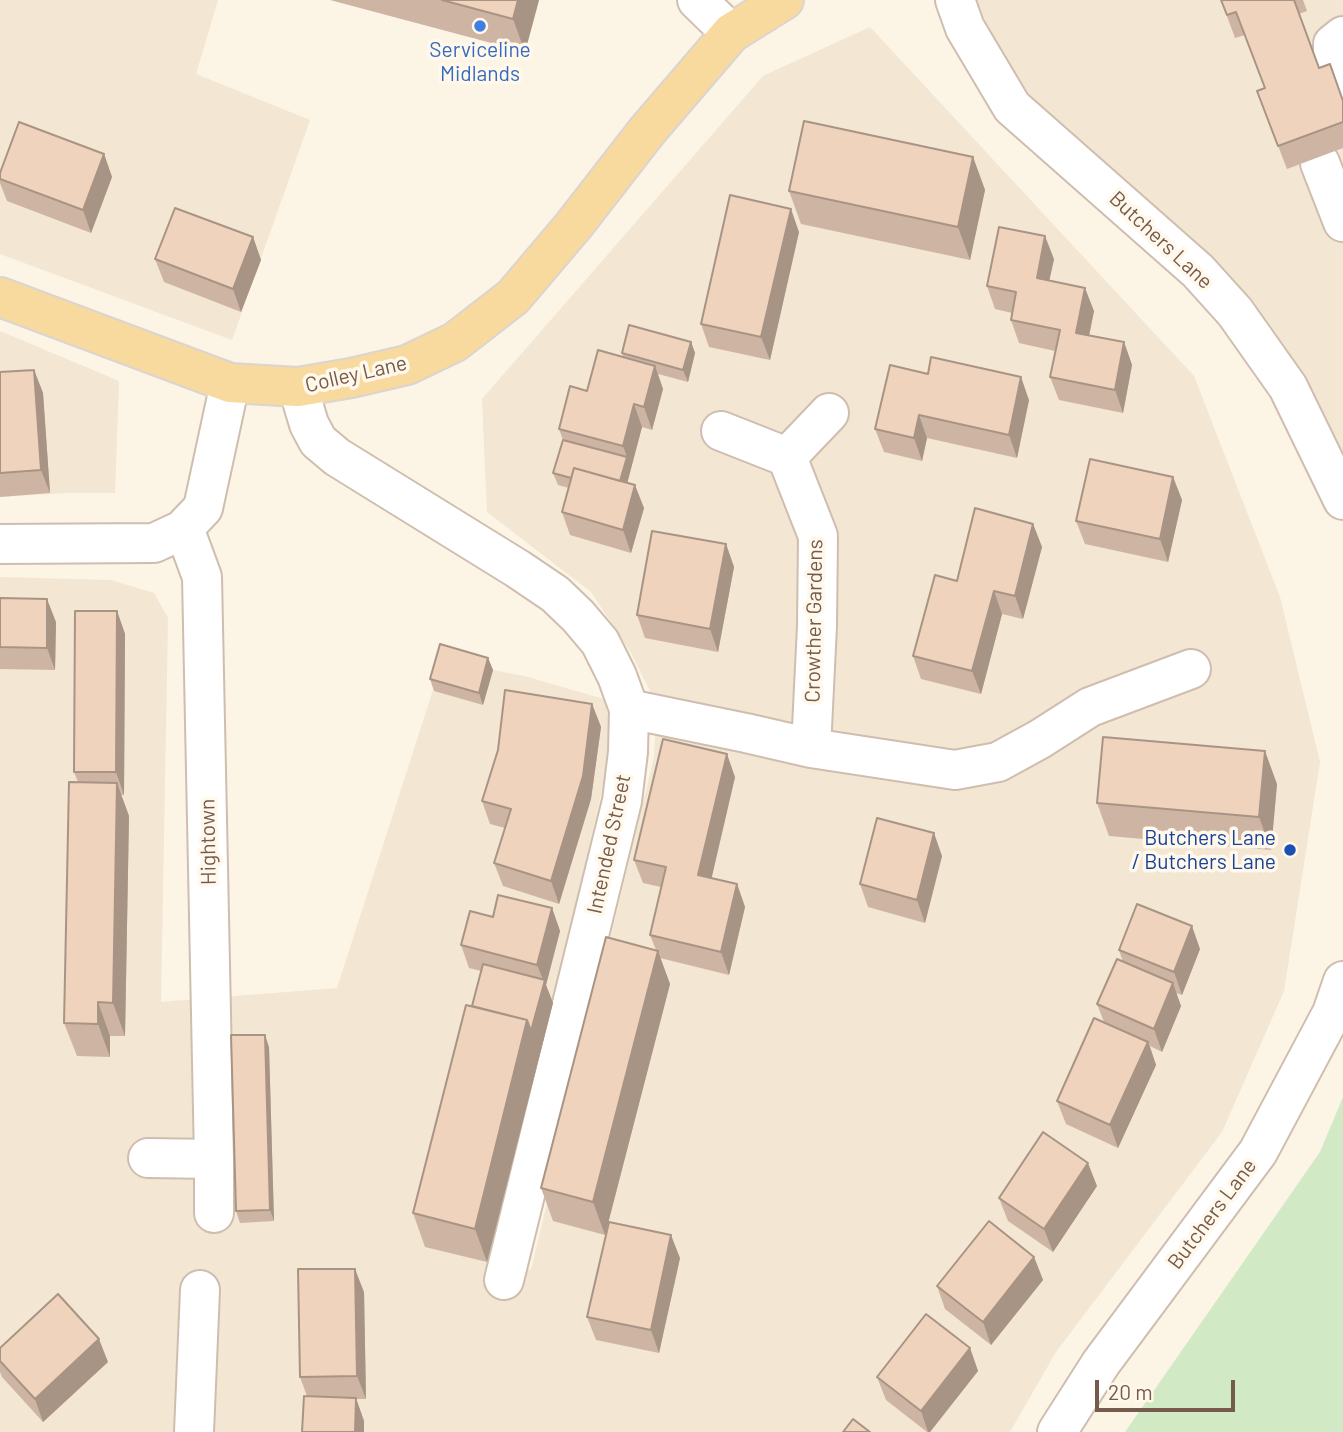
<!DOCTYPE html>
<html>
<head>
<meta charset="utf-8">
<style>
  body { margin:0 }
  #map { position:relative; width:1343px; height:1432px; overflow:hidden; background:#fcf4e5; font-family:Barlow,sans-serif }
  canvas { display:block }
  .scale { position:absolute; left:1095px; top:1380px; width:140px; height:32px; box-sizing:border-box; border:4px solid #745b4b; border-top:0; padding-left:9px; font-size:21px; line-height:24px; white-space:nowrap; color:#745b4b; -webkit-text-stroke:5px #fff8eb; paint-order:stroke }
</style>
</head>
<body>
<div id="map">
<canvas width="1343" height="1432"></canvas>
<div class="scale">20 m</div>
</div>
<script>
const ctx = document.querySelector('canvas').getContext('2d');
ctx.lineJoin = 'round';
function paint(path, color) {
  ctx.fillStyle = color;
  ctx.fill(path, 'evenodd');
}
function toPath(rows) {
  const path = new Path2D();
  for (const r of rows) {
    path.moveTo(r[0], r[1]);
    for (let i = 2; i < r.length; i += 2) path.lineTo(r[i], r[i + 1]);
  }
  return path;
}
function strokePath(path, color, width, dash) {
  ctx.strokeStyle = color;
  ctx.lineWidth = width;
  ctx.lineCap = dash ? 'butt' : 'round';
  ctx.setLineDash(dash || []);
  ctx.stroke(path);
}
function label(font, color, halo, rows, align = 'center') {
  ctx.font = font + ' Barlow,sans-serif';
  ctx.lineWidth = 7;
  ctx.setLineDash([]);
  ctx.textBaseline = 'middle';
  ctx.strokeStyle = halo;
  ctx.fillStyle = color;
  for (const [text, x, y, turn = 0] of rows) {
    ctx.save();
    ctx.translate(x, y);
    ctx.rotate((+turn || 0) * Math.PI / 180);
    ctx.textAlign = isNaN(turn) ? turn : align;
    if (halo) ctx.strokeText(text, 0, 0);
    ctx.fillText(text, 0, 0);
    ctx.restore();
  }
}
paint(toPath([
  [0,0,218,0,196,74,310,120,232,340,0,254],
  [966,0,1343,0,1343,452,1303,380,1254,303,1221,271,1019,101],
  [870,27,1194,376,1280,597,1320,762,1284,991,1222,1132,1056,1352,1010,1432,0,1432,0,577,111,580,154,593,168,618,161,1002,337,988,444,656,493,670,524,676,604,699,614,738,553,1003,487,1261,531,1270,654,757,657,705,631,653,591,592,487,512,482,399,763,76],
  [0,331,119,381,115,493,67,493,0,497]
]), '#f3e6d3');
paint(toPath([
  [1343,1097,1343,1432,1125,1432,1320,1152]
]), '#d1e9c4');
const minor = toPath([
  [697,0,731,33],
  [955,0,965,28,1012,107,1198,271,1235,312,1288,387,1343,500],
  [1343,36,1333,44,1333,53,1343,81],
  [1320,163,1343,222],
  [298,387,309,424,318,441,337,457,518,569,555,594,578,616,600,642,617,676,629,709,628,752,622,801,504,1280],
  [721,431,787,457,818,536,817,626,811,748],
  [787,457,829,413],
  [184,528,202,577,214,1159,214,1213],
  [0,544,154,543,182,530,203,508,230,383],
  [629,709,746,733,811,748,955,770,998,762,1040,739,1090,707,1191,669],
  [148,1158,214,1159],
  [194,1432,200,1290],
  [1057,1432,1101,1363,1258,1152,1332,1013,1343,981]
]);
const major = toPath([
  [0,297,230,383,298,387,351,378,407,365,455,342,513,297,574,225,647,131,731,33,784,0]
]);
strokePath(minor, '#cfbeaf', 42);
strokePath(major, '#dbd4d0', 42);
strokePath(minor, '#fff', 38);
strokePath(major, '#f8da9f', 38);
paint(toPath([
  [330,0,539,0,525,52],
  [1221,0,1303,0,1307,11,1299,14,1319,68,1343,101,1343,148,1287,169,1257,91,1265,88,1245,35,1235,38],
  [104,154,112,177,91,233,7,201,0,183,0,173],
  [973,157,985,190,970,260,801,224,789,191],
  [799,232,770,360,709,347,701,324],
  [253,237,261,260,241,312,164,282,155,259],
  [1054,259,1049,280,1094,311,1089,335,1124,342,1132,365,1123,413,1059,400,1050,377,1055,351,1019,343,1011,320,1012,313,995,309,987,286],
  [691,342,695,353,688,382,658,374,663,389,652,430,642,427,627,483,644,508,631,553,570,535,562,512,569,488,558,485,553,473,563,440,559,429,587,391,623,357,622,353],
  [890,365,1029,400,1017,458,927,438,922,461,884,452,875,429],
  [34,370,43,393,50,493,0,497,0,372],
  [1173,477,1182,500,1168,562,1085,544,1076,521],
  [1033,524,1042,547,1023,619,1002,614,981,694,921,679,913,656,957,581],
  [726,544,734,567,718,652,645,638,637,615],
  [0,598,56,622,55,670,0,669],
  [117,611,125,634,124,795,121,795,129,816,125,1036,110,1036,110,1057,77,1056,64,1023,78,782,74,772],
  [488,658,493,670,483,705,434,691,430,679],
  [592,704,601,727,591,799,559,904,503,886,494,863,505,828,490,824,482,801],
  [735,777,711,878,737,884,745,907,729,975,660,958,670,984,605,1235,553,1221,541,1188,656,950,650,935,661,887,643,883,634,860],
  [1277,784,1271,850,1109,836,1097,803],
  [942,856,925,923,868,907,860,884],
  [552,908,560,931,546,985,553,1003,487,1262,425,1247,413,1213,472,1006,481,971,469,968,461,945,493,917],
  [1200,949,1182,995,1176,993,1181,1006,1162,1052,1150,1046,1156,1065,1118,1148,1066,1124,1057,1101,1104,1022,1097,1004,1123,962,1119,950],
  [269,1047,274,1221,240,1223,236,1211],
  [1097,1186,1053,1252,1008,1221,999,1198],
  [1034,1257,1043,1280,991,1345,945,1309,937,1286],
  [680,1258,659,1353,596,1340,587,1317],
  [364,1292,366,1399,356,1399,364,1421,307,1396,300,1377],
  [0,1348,108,1362,43,1422,2,1377,0,1372],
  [970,1348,978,1371,930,1432,927,1432,886,1400,877,1377]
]), '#ceb5a3');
paint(toPath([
  [518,0,539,0,525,52,513,19],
  [104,154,112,177,91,233,83,210],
  [973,157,985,190,970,260,958,227],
  [791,209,799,232,770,360,761,337],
  [1045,236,1054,259,1045,301,1037,278],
  [253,237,261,260,241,312,233,289],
  [1085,288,1094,311,1085,356,1076,333],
  [691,342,695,353,688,382,683,370],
  [1124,342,1132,365,1123,413,1115,390],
  [655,366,663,389,652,430,644,407],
  [34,370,43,393,50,493,41,470],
  [1021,377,1029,400,1017,458,1009,435],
  [634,404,642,427,622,503,617,491,627,457,623,446],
  [919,415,927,438,922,461,914,438],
  [1173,477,1182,500,1168,562,1160,539],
  [635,485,644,508,631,553,623,530],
  [1033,524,1042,547,1023,619,1015,596],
  [726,544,734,567,718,652,710,629],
  [994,591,1002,614,981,694,972,671],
  [47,599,56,622,55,670,47,648],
  [117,611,125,634,124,795,116,772],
  [488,658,493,670,483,705,479,693],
  [592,704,601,727,591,799,559,904,551,881],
  [1265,751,1277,784,1271,850,1259,817],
  [727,754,735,777,707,898,698,875],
  [117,783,129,816,125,1036,113,1003],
  [934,833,942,856,925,923,917,900],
  [737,884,745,907,729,975,721,952],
  [552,908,560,931,546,985,553,1003,487,1262,475,1229,527,1020,544,982,537,965],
  [1192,926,1200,949,1182,995,1174,972],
  [658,951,670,984,605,1235,593,1202],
  [1173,983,1181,1006,1162,1052,1154,1029],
  [98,1002,110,1036,110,1057,98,1024],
  [265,1035,269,1047,274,1221,270,1210],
  [1148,1042,1156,1065,1118,1148,1110,1125],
  [1088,1163,1097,1186,1053,1252,1044,1229],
  [671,1235,680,1258,659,1353,651,1330],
  [1034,1257,1043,1280,991,1345,983,1322],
  [355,1269,364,1292,366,1399,357,1376],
  [99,1339,108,1362,43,1422,35,1399],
  [970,1348,978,1371,930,1432,928,1432,921,1411],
  [356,1398,364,1421,364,1432,355,1432]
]), '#a89484');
const building = toPath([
  [442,0,518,0,513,19,442,0],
  [1221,0,1294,0,1319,68,1330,64,1343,101,1343,122,1278,146,1257,91,1265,88,1236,12,1227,15,1221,0],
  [804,121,973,157,958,227,789,191,804,121],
  [19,122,104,154,83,210,0,179,0,173,19,122],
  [730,195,791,209,761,337,701,324,730,195],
  [175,208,253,237,233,289,155,259,175,208],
  [999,227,1045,236,1037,278,1085,288,1076,333,1124,342,1115,390,1050,377,1060,330,1011,320,1016,292,987,286,999,227],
  [629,325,691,342,683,370,622,353,629,325],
  [598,350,655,366,644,407,634,404,623,446,559,429,570,386,587,391,598,350],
  [931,357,1021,377,1009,435,919,415,914,438,875,429,890,365,928,374,931,357],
  [34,370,41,470,0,473,0,372,34,370],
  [563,440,627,457,620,481,574,468,571,478,553,473,563,440],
  [1090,459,1173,477,1160,539,1076,521,1090,459],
  [574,468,635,485,623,530,562,512,574,468],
  [975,508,1033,524,1015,596,994,591,972,671,913,656,935,575,957,581,975,508],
  [652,531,726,544,710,629,637,615,652,531],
  [0,598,47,599,47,648,0,647,0,598],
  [75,611,117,611,116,772,74,772,75,611],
  [440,644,488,658,479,693,430,679,440,644],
  [505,690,592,704,583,776,551,881,494,863,511,809,482,801,498,750,505,690],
  [1103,737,1265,751,1259,817,1097,803,1103,737],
  [663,739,727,754,698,875,737,884,721,952,650,935,666,867,634,860,663,739],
  [69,782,117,783,113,1003,98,1002,98,1024,64,1023,69,782],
  [877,818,934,833,917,900,860,884,877,818],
  [498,895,552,908,537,965,461,945,470,911,493,917,498,895],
  [1137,904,1192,926,1174,972,1119,950,1137,904],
  [606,937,658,951,593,1202,541,1188,606,937],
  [1117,959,1173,983,1154,1029,1097,1004,1117,959],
  [483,964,545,980,531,1031,527,1020,472,1006,483,964],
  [466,1005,527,1020,475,1229,413,1213,466,1005],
  [1094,1018,1148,1042,1110,1125,1057,1101,1094,1018],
  [231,1035,265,1035,270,1210,236,1211,231,1035],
  [1043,1132,1088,1163,1044,1229,999,1198,1043,1132],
  [989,1221,1034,1257,983,1322,937,1286,989,1221],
  [609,1222,671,1235,651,1330,587,1317,609,1222],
  [298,1269,355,1269,357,1376,300,1377,298,1269],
  [58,1294,99,1339,35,1399,0,1361,0,1348,58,1294],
  [926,1314,970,1348,921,1411,877,1377,926,1314],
  [304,1396,356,1398,355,1432,302,1432,304,1396],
  [853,1419,870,1432,843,1432,853,1419]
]);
paint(building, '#f0d3bd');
strokePath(building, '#a89484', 2);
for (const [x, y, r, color] of [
  [480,26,7,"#3f7fe0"],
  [1290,850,7,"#1a4fb4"]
]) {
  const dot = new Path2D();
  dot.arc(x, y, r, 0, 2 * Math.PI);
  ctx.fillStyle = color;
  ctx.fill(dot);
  strokePath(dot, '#fff8eb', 2.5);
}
label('21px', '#366cbe', '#fff8eb', [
  ["Serviceline",480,50],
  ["Midlands",480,74]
]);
label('21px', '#745b4b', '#fff8eb', [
  ["Butchers Lane",1161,240,43],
  ["Colley Lane",356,374,-13],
  ["Crowther Gardens",814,621,-89],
  ["Hightown",208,842,-91],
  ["Intended Street",609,844,-78],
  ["Butchers Lane",1212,1214,-53]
]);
label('21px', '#164399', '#fff8eb', [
  ["Butchers Lane",1276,838],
  ["/ Butchers Lane",1276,862]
], 'right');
</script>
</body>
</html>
